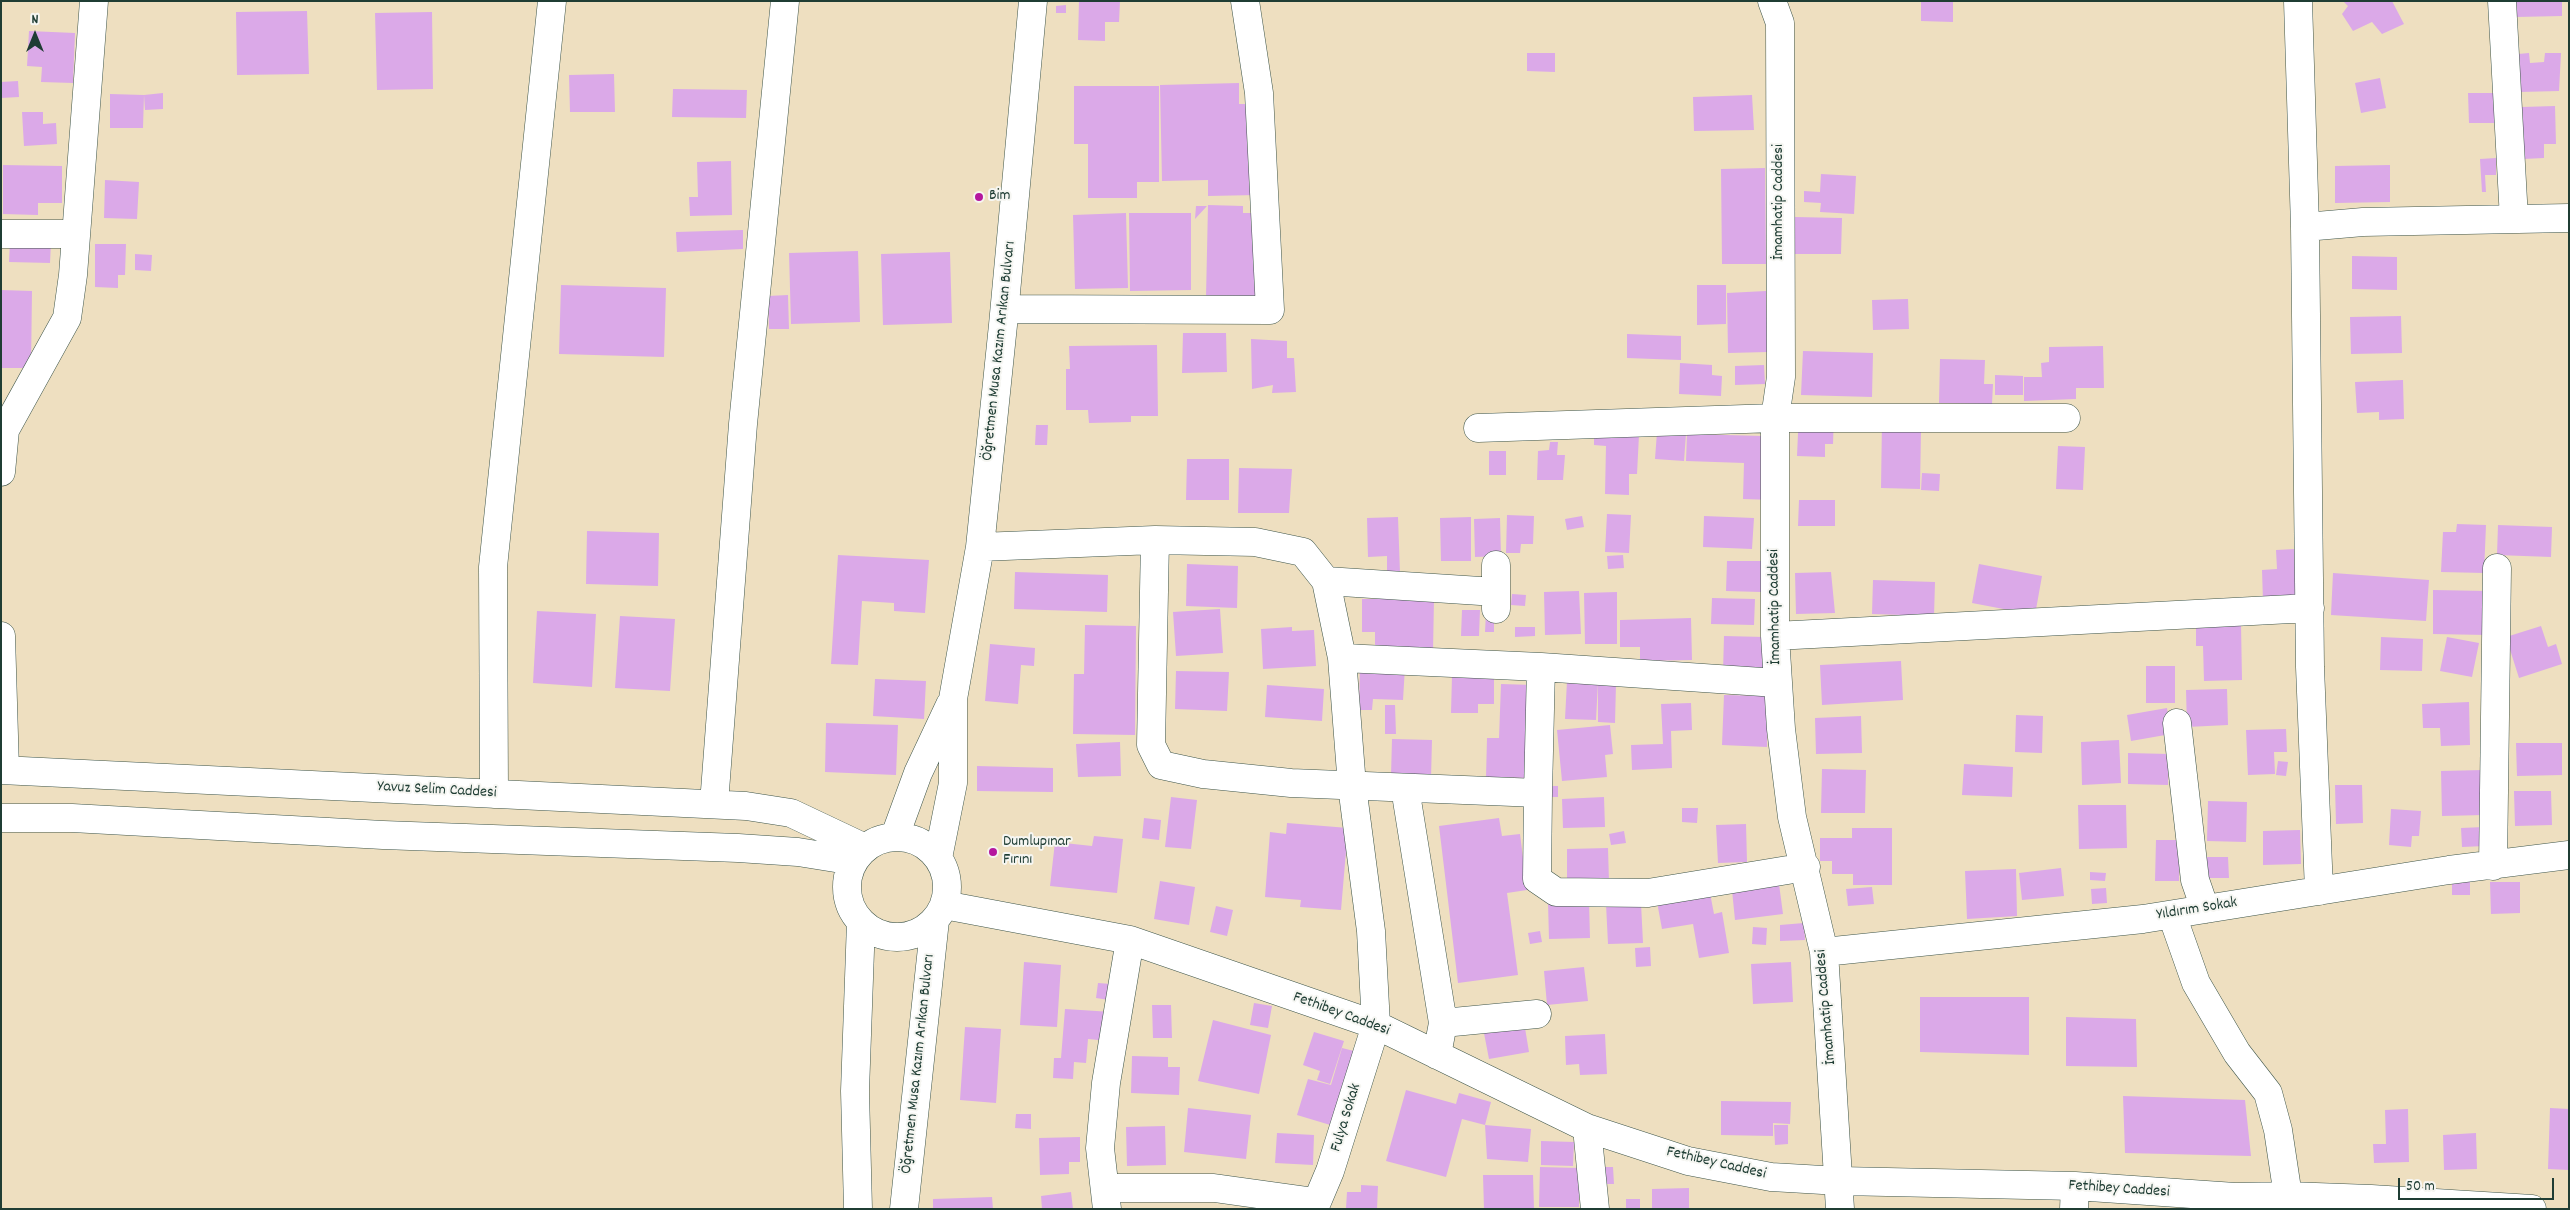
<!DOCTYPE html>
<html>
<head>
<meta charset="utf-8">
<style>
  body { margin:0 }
  #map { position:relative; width:2570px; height:1210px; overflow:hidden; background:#eedfc0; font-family:Dekko,sans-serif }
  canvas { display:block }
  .frame { position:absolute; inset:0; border:2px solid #1f3d34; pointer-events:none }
  .north { position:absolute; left:10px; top:10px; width:50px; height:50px; -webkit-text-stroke:4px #f6f6f2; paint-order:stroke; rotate:0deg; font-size:14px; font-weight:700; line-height:20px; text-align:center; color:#1f3d34 }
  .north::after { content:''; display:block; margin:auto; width:18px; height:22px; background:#1f3d34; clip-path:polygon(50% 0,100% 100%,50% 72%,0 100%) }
  .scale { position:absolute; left:2398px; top:1178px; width:156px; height:22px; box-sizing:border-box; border:2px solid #1f3d34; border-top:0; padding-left:6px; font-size:15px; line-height:18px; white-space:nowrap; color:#1f3d34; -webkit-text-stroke:4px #f6f6f2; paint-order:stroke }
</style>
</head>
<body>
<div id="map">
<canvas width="2570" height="1210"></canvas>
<div class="frame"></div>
<div class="north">N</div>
<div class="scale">50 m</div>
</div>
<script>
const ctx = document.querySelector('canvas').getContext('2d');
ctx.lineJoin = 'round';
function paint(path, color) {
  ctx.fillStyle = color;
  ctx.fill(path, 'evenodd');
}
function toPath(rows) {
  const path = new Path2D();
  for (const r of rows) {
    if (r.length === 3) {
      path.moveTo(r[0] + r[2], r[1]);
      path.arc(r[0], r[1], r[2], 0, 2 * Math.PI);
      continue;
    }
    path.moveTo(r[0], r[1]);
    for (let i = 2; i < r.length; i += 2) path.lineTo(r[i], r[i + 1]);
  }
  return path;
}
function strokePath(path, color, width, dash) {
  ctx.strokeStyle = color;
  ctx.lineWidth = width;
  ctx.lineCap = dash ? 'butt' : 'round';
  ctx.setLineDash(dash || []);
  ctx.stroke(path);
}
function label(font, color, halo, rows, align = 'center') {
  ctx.font = font + ' Dekko,sans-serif';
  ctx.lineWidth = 4;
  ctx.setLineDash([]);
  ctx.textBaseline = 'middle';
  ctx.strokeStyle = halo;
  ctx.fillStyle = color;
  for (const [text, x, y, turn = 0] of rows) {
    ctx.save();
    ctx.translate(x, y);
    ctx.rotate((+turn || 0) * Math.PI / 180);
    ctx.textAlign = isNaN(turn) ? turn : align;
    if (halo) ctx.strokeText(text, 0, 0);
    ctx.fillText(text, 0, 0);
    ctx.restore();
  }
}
paint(toPath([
  [1079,1,1120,1,1119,22,1105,22,1105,41,1078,40],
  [1921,1,1953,1,1953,22,1921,21],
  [2343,1,2392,1,2404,24,2382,34,2372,22,2353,31,2342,14,2348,6],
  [2516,1,2562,1,2562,16,2516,17],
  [1066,5,1066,13,1056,13,1056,6],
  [307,11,309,74,237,75,236,12],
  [432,12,433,89,377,90,375,13],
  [29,31,75,33,73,83,41,82,42,67,27,66],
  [1527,53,1555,53,1555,72,1527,71],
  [2529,53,2530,63,2544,62,2545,53,2561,53,2559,91,2520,92,2518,54],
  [614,74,615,112,570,112,569,75],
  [2380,78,2386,108,2361,113,2355,83],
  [18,81,19,97,1,98,1,82],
  [1239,83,1239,104,1255,104,1257,195,1208,196,1208,180,1162,181,1160,85],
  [1074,86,1159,86,1159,182,1137,182,1137,198,1088,198,1088,144,1074,144],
  [673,89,747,90,746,118,672,117],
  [163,93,163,109,145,110,144,95],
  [2468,93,2501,93,2500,123,2469,123],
  [110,94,144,95,143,128,110,128],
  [1752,95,1754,130,1694,131,1693,97],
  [2555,106,2556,144,2544,144,2544,158,2523,159,2522,107],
  [22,112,43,112,43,124,56,123,57,144,24,146],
  [2496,158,2496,175,2485,175,2486,192,2482,192,2480,159],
  [731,161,732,215,690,216,689,197,698,197,697,162],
  [3,165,62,166,62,203,38,203,38,215,3,214],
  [2390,165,2390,202,2335,203,2335,166],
  [1765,168,1766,264,1722,264,1721,169],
  [1821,174,1856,176,1854,214,1820,212,1821,203,1804,202,1804,191,1820,192],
  [105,180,139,182,137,219,104,218],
  [1208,205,1243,206,1243,213,1265,213,1263,298,1206,297],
  [1196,206,1207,206,1195,219],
  [1126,213,1128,288,1075,289,1073,215],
  [1129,213,1191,213,1191,290,1130,291],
  [1795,217,1842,218,1841,254,1795,254],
  [743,230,743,249,677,252,676,232],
  [10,241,51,242,50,263,9,262],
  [95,244,126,244,125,275,118,275,118,288,95,287],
  [858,251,860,322,791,324,789,253],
  [950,252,952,323,883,325,881,254],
  [135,254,152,255,151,271,135,270],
  [2352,256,2397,257,2397,290,2352,289],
  [561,285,666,288,664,357,559,354],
  [1697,285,1726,285,1726,324,1697,325],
  [1,290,32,291,31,368,1,368],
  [1766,291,1768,352,1728,353,1727,293],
  [788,295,789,329,769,329,768,296],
  [1908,299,1909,329,1873,330,1872,300],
  [2401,316,2402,353,2351,354,2350,317],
  [1183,333,1226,333,1227,372,1182,373],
  [1627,334,1681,336,1681,360,1627,358],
  [1251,339,1287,341,1287,358,1294,358,1296,392,1272,393,1273,385,1252,389],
  [1157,345,1158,416,1131,416,1131,422,1089,423,1088,410,1066,410,1066,369,1070,369,1069,346],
  [2103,346,2104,388,2076,388,2076,399,2024,401,2024,377,2042,377,2041,363,2049,362,2049,347],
  [1803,351,1873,353,1872,397,1801,395],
  [1940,359,1985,360,1984,384,1993,384,1992,404,1939,403],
  [1680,363,1712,365,1712,375,1722,376,1721,396,1679,394],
  [1764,365,1765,384,1735,385,1735,366],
  [1995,375,2023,376,2023,395,1995,395],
  [2403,380,2404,419,2379,420,2379,412,2357,413,2355,382],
  [1799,411,1834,413,1833,444,1825,444,1825,457,1797,456],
  [1882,421,1921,429,1920,489,1881,488],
  [1036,425,1048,425,1047,445,1035,445],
  [1657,432,1686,434,1684,461,1655,459],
  [1594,434,1639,435,1637,474,1629,474,1629,495,1605,494,1606,446,1594,445],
  [1687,434,1763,436,1772,500,1743,499,1744,463,1686,461],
  [1550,442,1558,442,1557,455,1565,455,1563,480,1537,480,1538,451,1549,450],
  [2058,446,2085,447,2083,490,2056,489],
  [1489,451,1506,451,1506,475,1489,475],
  [1187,459,1229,459,1229,500,1186,500],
  [1239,468,1292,469,1289,513,1238,513],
  [1922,473,1940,474,1939,491,1921,490],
  [1799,500,1835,500,1835,526,1798,526],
  [1607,514,1631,515,1629,553,1605,552],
  [1507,515,1534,516,1533,544,1521,544,1520,553,1506,553],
  [1582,516,1584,527,1567,530,1565,519],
  [1704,516,1754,518,1752,549,1703,547],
  [1398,517,1400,573,1387,573,1387,556,1368,557,1367,518],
  [1471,517,1471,561,1441,561,1440,518],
  [1500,518,1501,556,1475,557,1474,519],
  [2457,524,2486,525,2484,573,2441,572,2443,532,2456,532],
  [2498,525,2552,527,2551,557,2497,555],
  [587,531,659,533,658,586,586,584],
  [2295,549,2296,600,2263,601,2262,570,2277,569,2276,550],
  [838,555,929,560,925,613,894,611,894,603,862,601,858,665,831,664],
  [1623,555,1624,568,1608,569,1607,556],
  [1727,561,1762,561,1761,592,1726,591],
  [1187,564,1238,566,1237,608,1186,606],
  [1979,564,2042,576,2035,615,1972,603],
  [1015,572,1108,575,1107,612,1014,609],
  [1831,572,1835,613,1796,614,1795,573],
  [2333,573,2429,580,2426,621,2331,615],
  [1873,580,1935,582,1934,616,1872,614],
  [2433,590,2488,591,2487,635,2433,634],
  [1579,591,1581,634,1545,635,1544,592],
  [1617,592,1617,644,1585,644,1584,593],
  [1512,594,1526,595,1525,606,1511,605],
  [1712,598,1755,599,1754,625,1711,624],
  [1362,599,1434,599,1433,651,1396,651,1396,646,1375,646,1375,632,1362,632],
  [1220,609,1223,653,1176,656,1173,612],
  [1462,610,1480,610,1479,636,1461,636],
  [537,611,596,614,592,687,533,683],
  [1486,613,1494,613,1494,632,1485,632],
  [620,616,675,619,670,691,615,688],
  [1691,618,1692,660,1640,661,1640,647,1620,647,1620,620],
  [2241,624,2242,680,2204,681,2203,646,2196,646,2196,625],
  [1085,625,1136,626,1135,735,1073,734,1074,674,1084,674],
  [2541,626,2548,647,2556,644,2562,664,2519,678,2506,637],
  [1292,627,1292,631,1314,630,1316,666,1263,669,1261,629],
  [1515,627,1535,627,1535,636,1515,637],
  [1724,636,1765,637,1763,673,1723,672],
  [2381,637,2423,639,2422,671,2380,670],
  [2447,637,2479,643,2472,677,2440,671],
  [990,644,1035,648,1034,666,1021,665,1018,704,985,701],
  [1901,661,1903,700,1822,705,1820,665],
  [1360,665,1405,667,1403,700,1373,699,1372,710,1359,710],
  [2146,666,2175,666,2175,703,2146,703],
  [1176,671,1229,672,1227,711,1175,709],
  [1452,676,1494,677,1494,704,1478,704,1478,713,1451,713],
  [875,679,926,681,924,719,873,716],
  [1567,681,1598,682,1596,720,1565,719],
  [1501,684,1533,685,1530,778,1486,777,1487,738,1499,738],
  [1598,684,1616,684,1615,723,1598,722],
  [1267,685,1324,689,1322,721,1265,717],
  [2227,689,2228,725,2187,727,2186,690],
  [1724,695,1768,696,1767,747,1722,745],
  [2469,702,2470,745,2441,746,2440,728,2423,728,2422,704],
  [1691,703,1692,730,1671,731,1672,768,1632,770,1631,745,1663,744,1661,704],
  [1385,705,1395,705,1396,734,1385,734],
  [2167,708,2171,734,2131,741,2127,715],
  [2016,715,2043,716,2042,753,2015,752],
  [1861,716,1862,753,1816,754,1815,718],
  [826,723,898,725,896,775,825,772],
  [1610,725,1613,754,1605,755,1607,777,1562,781,1557,730],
  [2286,729,2287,752,2274,752,2275,774,2248,775,2246,730],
  [1392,739,1432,740,1431,778,1391,776],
  [2119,740,2121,783,2082,785,2081,742],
  [1120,742,1121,776,1078,777,1076,744],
  [2516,743,2562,743,2562,775,2517,776],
  [2128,753,2169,754,2168,785,2128,784],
  [2278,761,2288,762,2286,776,2276,775],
  [1964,764,2013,767,2012,797,1962,795],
  [977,766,1053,768,1053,792,977,791],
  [1822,769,1866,770,1865,813,1821,813],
  [2483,770,2484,815,2442,816,2441,771],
  [2335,785,2362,785,2363,823,2336,824],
  [1546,786,1558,786,1558,797,1547,797],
  [2514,791,2551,791,2552,825,2515,826],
  [1171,797,1197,800,1191,849,1165,847],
  [1604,797,1605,827,1563,828,1562,799],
  [2208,801,2247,802,2246,842,2207,841],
  [2078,805,2126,805,2127,848,2079,849],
  [1682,808,1698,808,1697,823,1682,822],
  [2391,809,2421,811,2419,836,2412,836,2411,847,2389,845],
  [1144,818,1161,820,1159,840,1142,838],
  [1499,818,1502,836,1520,834,1527,890,1507,893,1518,975,1458,983,1439,826],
  [1287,823,1348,828,1341,910,1300,907,1301,900,1265,897,1270,832,1286,834],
  [1746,824,1747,862,1718,863,1716,825],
  [2484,827,2485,846,2462,847,2461,828],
  [1852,828,1892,828,1892,885,1853,885,1853,874,1832,874,1832,861,1820,861,1820,838,1852,838],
  [2300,830,2301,864,2263,865,2263,831],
  [1624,831,1626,843,1611,845,1609,834],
  [1094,836,1123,839,1117,893,1050,886,1055,842,1092,846],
  [2156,840,2180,840,2179,881,2155,881],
  [1608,848,1609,882,1567,883,1567,849],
  [2201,857,2228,857,2229,878,2202,878],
  [2061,868,2064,896,2022,900,2019,873],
  [2016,869,2017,916,1967,919,1965,871],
  [2090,872,2106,873,2105,881,2090,880],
  [1160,881,1195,887,1189,925,1154,919],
  [2452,882,2470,882,2470,895,2452,895],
  [2490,882,2520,882,2520,913,2491,914],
  [1779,884,1783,914,1735,920,1732,890],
  [1872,887,1874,904,1848,906,1846,889],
  [2106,888,2107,903,2092,904,2091,889],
  [1710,893,1714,914,1722,912,1729,953,1699,958,1693,924,1662,929,1657,902],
  [1589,901,1590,938,1549,939,1548,902],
  [1641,903,1643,943,1608,944,1606,904],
  [1216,906,1233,910,1227,936,1210,932],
  [1804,923,1805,940,1780,941,1780,925],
  [1753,927,1767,928,1766,945,1752,944],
  [1540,931,1542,942,1530,944,1528,933],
  [1650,947,1651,966,1636,967,1635,948],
  [1024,962,1061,965,1057,1027,1020,1025],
  [1791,962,1793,1002,1753,1004,1751,964],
  [1584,967,1588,1001,1547,1005,1544,971],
  [1098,983,1111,984,1109,1000,1096,998],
  [1920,997,2029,997,2029,1055,1920,1052],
  [1254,1003,1272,1006,1268,1028,1250,1025],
  [1152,1005,1171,1005,1172,1038,1153,1038],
  [1065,1009,1112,1012,1109,1041,1088,1039,1086,1063,1074,1062,1073,1079,1053,1078,1054,1058,1061,1058],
  [2066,1017,2136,1019,2137,1067,2066,1066],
  [1213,1020,1271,1035,1259,1094,1198,1081],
  [1524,1022,1529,1052,1489,1059,1483,1028],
  [965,1027,1001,1029,996,1103,960,1100],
  [1314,1032,1344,1041,1330,1084,1317,1080,1320,1071,1303,1065],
  [1605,1034,1607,1074,1580,1075,1579,1064,1566,1065,1565,1036],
  [1342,1048,1358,1052,1337,1127,1297,1115,1308,1079,1331,1085],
  [1132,1056,1168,1057,1168,1067,1180,1067,1179,1095,1131,1093],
  [1406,1090,1456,1104,1459,1093,1491,1102,1485,1125,1531,1129,1528,1162,1487,1159,1485,1125,1462,1119,1446,1177,1386,1161],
  [2123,1096,2245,1100,2251,1156,2125,1153],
  [1721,1101,1791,1102,1790,1124,1773,1123,1773,1136,1721,1135],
  [1188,1108,1251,1115,1246,1159,1184,1152],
  [2550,1108,2569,1109,2569,1170,2548,1169],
  [2408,1109,2409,1162,2374,1163,2373,1144,2386,1144,2385,1110],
  [1016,1114,1031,1114,1031,1129,1015,1128],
  [1774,1125,1788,1125,1788,1144,1775,1145],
  [1165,1126,1166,1165,1127,1166,1126,1127],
  [1277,1133,1314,1135,1313,1165,1275,1163],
  [2476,1133,2477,1169,2444,1170,2443,1135],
  [1080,1137,1080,1162,1069,1162,1069,1174,1040,1175,1039,1138],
  [1541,1141,1574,1142,1573,1166,1541,1165],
  [1540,1167,1579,1168,1579,1207,1539,1207],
  [1598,1167,1613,1167,1614,1184,1599,1184],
  [1483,1175,1533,1175,1534,1209,1484,1209],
  [1361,1185,1378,1186,1377,1209,1346,1208,1347,1192,1361,1192],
  [1689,1188,1689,1209,1652,1209,1652,1189],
  [1071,1192,1073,1209,1042,1209,1041,1196],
  [992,1197,993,1209,933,1209,933,1199],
  [1626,1199,1640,1199,1640,1209,1626,1209]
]), '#dba9e8');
const minor = toPath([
  [1772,1,1780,23,1781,377,1775,418,1775,636,1781,729,1792,817,1824,952,1840,1209],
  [2298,1,2305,227,2310,667,2319,891],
  [2502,1,2514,219],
  [2305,227,2363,222,2569,218],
  [1,234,74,234],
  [1005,309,1270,310,1259,93,1245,1],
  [1478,428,1775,418,2066,418],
  [1,472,5,430,67,318,73,275,94,1],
  [1155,540,1151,745,1161,765,1203,774,1291,783,1538,793,1541,667],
  [980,547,1155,540,1255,542,1303,552,1326,581,1342,658,1352,786,1371,931,1376,1025,1330,1171,1314,1209],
  [1326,581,1496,592],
  [1496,609,1496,565],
  [1,636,5,770],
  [1775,636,2310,608],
  [1342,658,1541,667,1777,683],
  [2177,723,2195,880,2205,909],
  [1,770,746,806,791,813,865,848],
  [1405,788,1443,1023,1437,1055],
  [1538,793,1537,879,1556,892,1648,893,1806,867],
  [494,794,493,567,552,1],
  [714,804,743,424,785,1],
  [1,818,72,818,383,835,738,848,798,852,854,861],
  [895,836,918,773,950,705],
  [897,887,50],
  [938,858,953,783,953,699,980,547,1003,325,1033,1],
  [2493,866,2497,568],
  [944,905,1130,940,1376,1025,1587,1128,1688,1161,1771,1177,1840,1181,2075,1186,2235,1197,2288,1196,2371,1199,2532,1209],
  [2172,915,2196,983,2237,1053,2268,1093,2278,1130,2288,1196],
  [1824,952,2143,919,2449,870,2569,855],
  [1443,1023,1537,1014],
  [1587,1128,1595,1209],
  [1106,1188,1214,1188,1315,1202],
  [858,1209,855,1091,861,922],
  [904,1209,935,920],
  [1107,1209,1100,1148,1106,1083,1130,940],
  [2074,1209,2075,1186]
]);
strokePath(minor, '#3e5549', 29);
strokePath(minor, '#fff', 28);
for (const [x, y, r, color] of [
  [979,197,5,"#b5179e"],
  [993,852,5,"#b5179e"]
]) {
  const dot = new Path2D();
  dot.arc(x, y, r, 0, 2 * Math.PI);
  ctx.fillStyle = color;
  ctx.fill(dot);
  strokePath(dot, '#f6f6f2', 2);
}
label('16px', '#1f3d34', '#f6f6f2', [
  ["Bim",989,197],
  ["Dumlupınar",1003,843],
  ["Fırını",1003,861]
], 'left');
label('16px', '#1f3d34', '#f6f6f2', [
  ["İmamhatip Caddesi",1780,202,-90],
  ["Öğretmen Musa Kazım Arıkan Bulvarı",1000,351,-84],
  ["İmamhatip Caddesi",1776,607,-91],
  ["Yavuz Selim Caddesi",437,791,3],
  ["Yıldırım Sokak",2197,910,-9],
  ["İmamhatip Caddesi",1827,1007,-95],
  ["Fethibey Caddesi",1341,1015,20],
  ["Öğretmen Musa Kazım Arıkan Bulvarı",919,1064,-84],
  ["Fulya Sokak",1347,1118,-73],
  ["Fethibey Caddesi",1716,1164,13],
  ["Fethibey Caddesi",2119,1190,4]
]);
</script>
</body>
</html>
